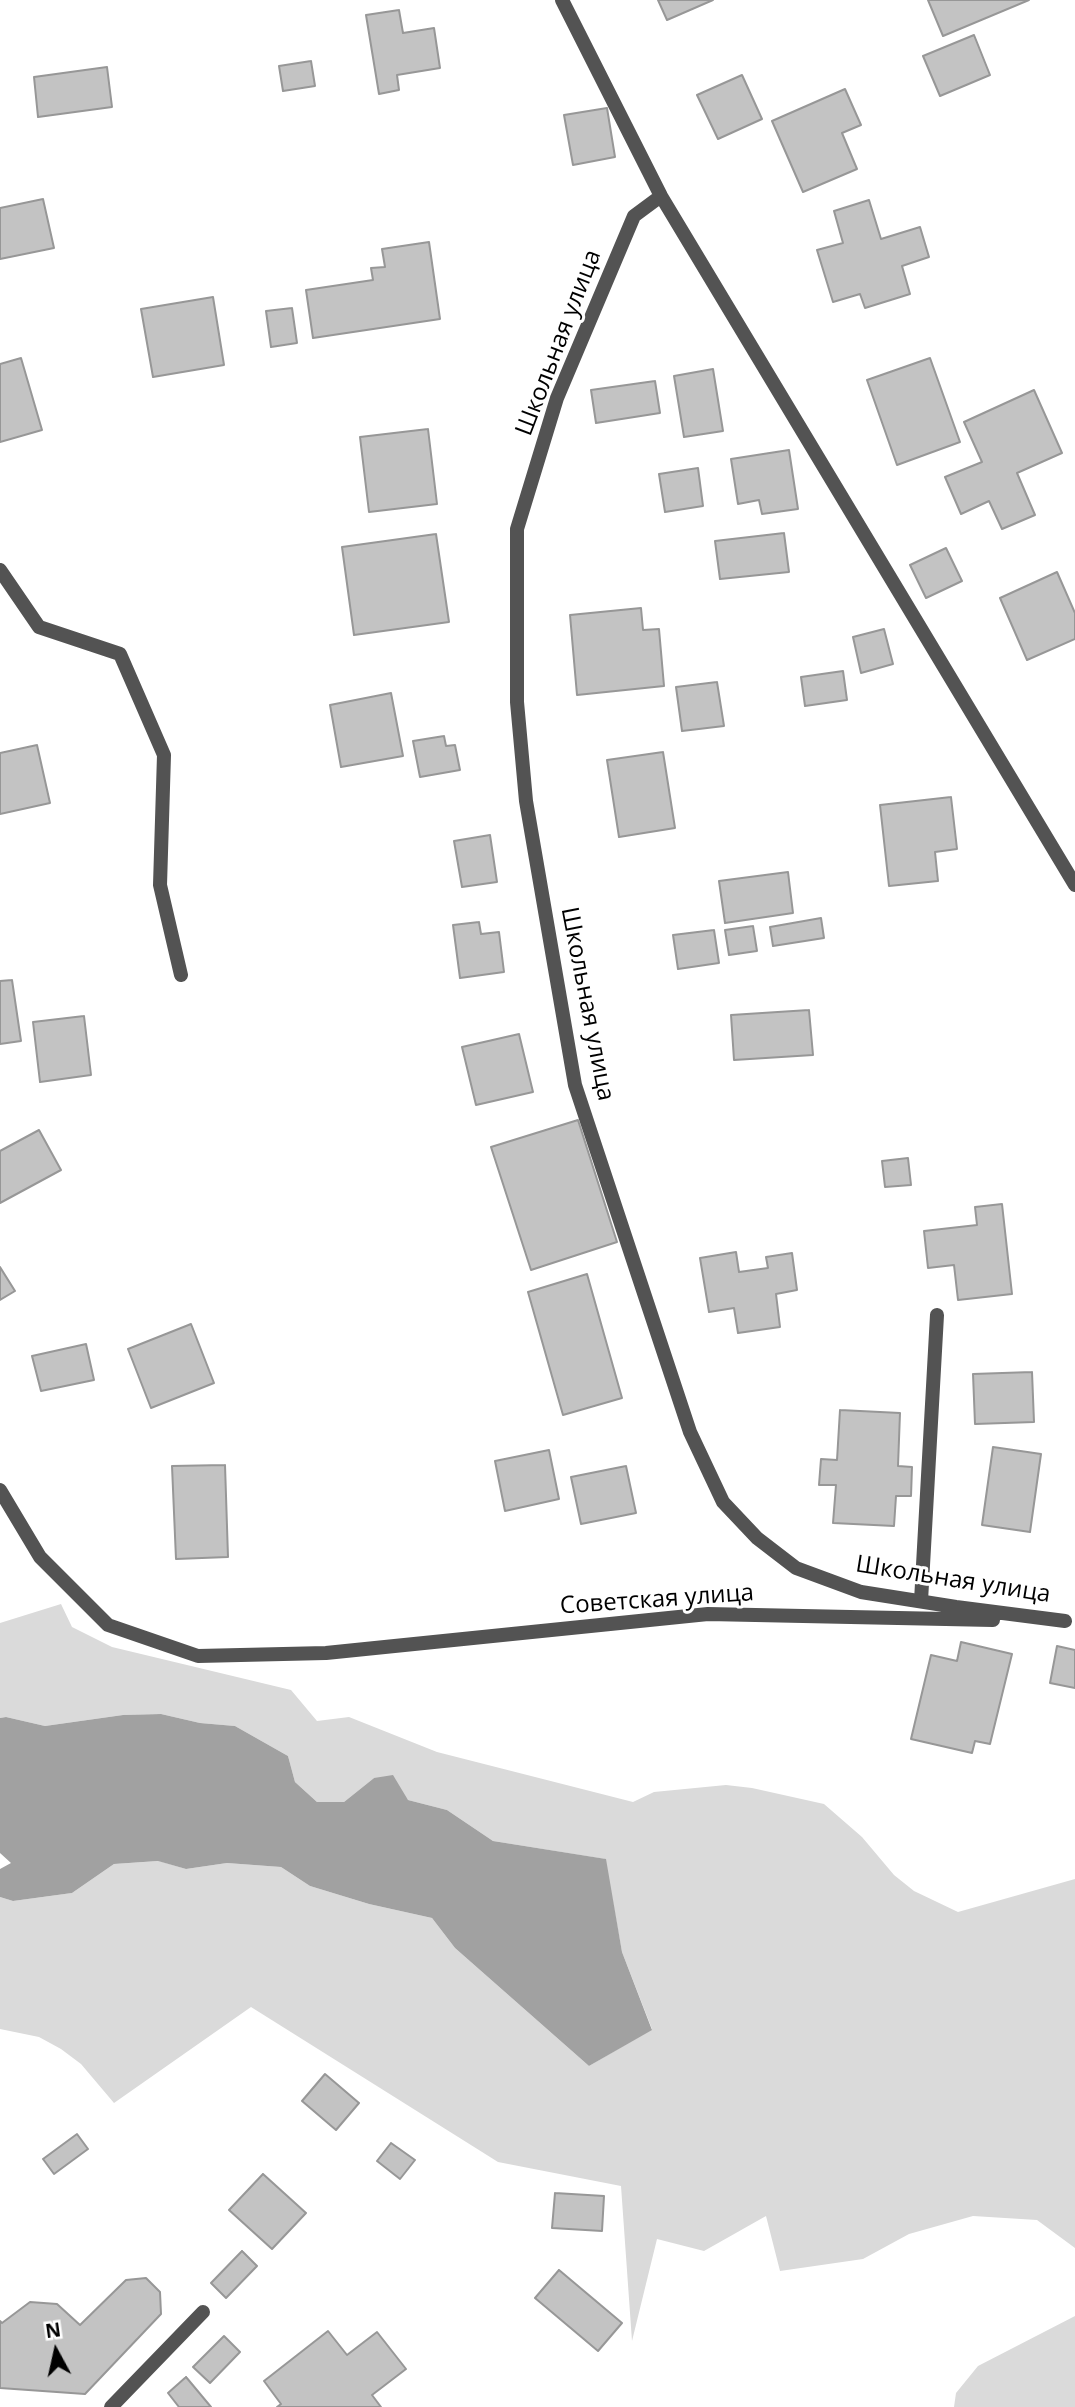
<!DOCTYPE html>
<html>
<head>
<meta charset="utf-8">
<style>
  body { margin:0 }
  #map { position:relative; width:1075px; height:2407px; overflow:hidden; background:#fff; font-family:"Open Sans",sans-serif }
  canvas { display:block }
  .north { position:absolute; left:21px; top:2316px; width:70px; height:70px; -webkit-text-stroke:5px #fff; paint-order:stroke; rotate:352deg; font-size:19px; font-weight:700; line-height:28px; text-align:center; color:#000 }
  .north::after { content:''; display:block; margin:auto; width:24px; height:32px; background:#000; clip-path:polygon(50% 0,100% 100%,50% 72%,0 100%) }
</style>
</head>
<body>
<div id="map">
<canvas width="1075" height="2407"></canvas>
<div class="north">N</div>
</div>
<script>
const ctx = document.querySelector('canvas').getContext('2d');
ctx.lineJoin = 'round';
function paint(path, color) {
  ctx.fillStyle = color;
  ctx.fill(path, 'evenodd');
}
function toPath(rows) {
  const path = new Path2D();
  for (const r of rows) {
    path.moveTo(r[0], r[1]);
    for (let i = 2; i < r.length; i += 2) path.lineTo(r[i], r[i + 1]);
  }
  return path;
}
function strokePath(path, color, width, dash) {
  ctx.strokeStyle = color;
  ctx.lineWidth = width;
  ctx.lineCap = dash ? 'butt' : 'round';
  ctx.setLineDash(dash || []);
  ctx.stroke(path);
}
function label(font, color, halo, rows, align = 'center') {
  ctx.font = font + ' "Open Sans",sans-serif';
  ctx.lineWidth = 6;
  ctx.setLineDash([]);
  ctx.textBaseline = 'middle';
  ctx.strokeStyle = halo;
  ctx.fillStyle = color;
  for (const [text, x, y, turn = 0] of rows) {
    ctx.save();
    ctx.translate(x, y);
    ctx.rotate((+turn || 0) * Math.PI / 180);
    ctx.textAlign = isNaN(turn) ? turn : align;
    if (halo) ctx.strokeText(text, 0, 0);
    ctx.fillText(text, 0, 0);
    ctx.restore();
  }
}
paint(toPath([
  [61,1604,72,1627,112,1647,291,1690,317,1721,349,1717,437,1752,633,1802,654,1792,726,1785,752,1788,824,1804,862,1837,894,1875,914,1891,958,1912,1075,1879,1075,2248,1037,2220,973,2216,909,2234,863,2259,780,2271,766,2216,704,2251,657,2239,632,2341,621,2186,498,2162,251,2007,114,2103,81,2064,61,2049,39,2037,0,2029,0,1897,13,1901,72,1893,114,1864,159,1861,186,1869,227,1863,281,1867,310,1886,369,1904,432,1918,455,1948,589,2066,652,2029,622,1952,605,1859,493,1841,447,1810,408,1800,374,1778,344,1802,317,1802,295,1782,288,1756,235,1726,200,1723,161,1714,123,1715,45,1726,6,1717,0,1718,0,1623],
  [1075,2316,1075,2407,954,2407,956,2393,978,2366]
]), '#dadada');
paint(toPath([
  [161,1714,200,1723,235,1726,288,1756,295,1782,317,1802,344,1802,374,1778,393,1775,408,1800,447,1810,493,1841,606,1859,622,1952,652,2030,589,2066,455,1948,432,1918,369,1904,310,1886,281,1867,227,1863,186,1869,158,1861,114,1864,72,1893,13,1901,0,1897,0,1869,11,1863,0,1853,0,1718,6,1717,45,1726,123,1715]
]), '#a1a1a1');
const building = toPath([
  [658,0,713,0,667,20,658,0],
  [928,0,1029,0,943,36,928,0],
  [399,10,403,33,434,28,440,68,397,75,399,90,379,94,366,15,399,10],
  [974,35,990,75,940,96,923,56,974,35],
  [311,61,315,86,283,91,279,66,311,61],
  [107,67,112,107,38,117,34,77,107,67],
  [742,75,762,119,718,139,697,95,742,75],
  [845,89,861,125,842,133,857,169,803,192,772,121,845,89],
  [607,108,615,157,573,165,564,115,607,108],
  [43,199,54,248,0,259,0,208,43,199],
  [869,200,881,239,920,227,929,257,902,266,910,294,865,308,860,294,833,302,817,250,843,243,834,211,869,200],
  [429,242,440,319,313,338,306,290,373,280,371,268,385,267,382,249,429,242],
  [213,297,224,365,153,377,141,309,213,297],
  [292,308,297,343,271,347,266,311,292,308],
  [21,358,42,430,0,442,0,364,21,358],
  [930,358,960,442,897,465,867,380,930,358],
  [713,369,723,431,684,437,674,376,713,369],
  [655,381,660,413,596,423,591,390,655,381],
  [1034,390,1062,453,1017,473,1035,515,1002,529,989,501,961,514,945,477,982,462,964,422,1034,390],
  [428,429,437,504,369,512,360,437,428,429],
  [789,450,798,509,762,514,759,500,738,504,731,459,789,450],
  [698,468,703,506,665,512,659,474,698,468],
  [784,533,789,572,720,579,715,541,784,533],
  [436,534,449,622,354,635,342,547,436,534],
  [946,548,962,581,926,598,910,565,946,548],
  [1057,572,1075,613,1075,639,1027,660,1000,598,1057,572],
  [641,608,643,630,659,629,664,686,577,695,570,615,641,608],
  [884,629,893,664,861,673,853,637,884,629],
  [843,671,847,700,805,706,801,677,843,671],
  [717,682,724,726,682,731,676,687,717,682],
  [391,693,403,756,341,767,330,705,391,693],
  [444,736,446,746,455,745,460,770,420,777,413,741,444,736],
  [37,745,50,803,0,814,0,753,37,745],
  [663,752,675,828,619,837,607,760,663,752],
  [951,797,957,849,935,852,938,881,889,886,880,805,951,797],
  [490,835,497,882,462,887,454,841,490,835],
  [788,872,793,913,725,923,719,881,788,872],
  [821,918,824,938,773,946,770,927,821,918],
  [479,922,481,934,499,932,504,972,460,978,453,925,479,922],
  [753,926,757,951,729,955,725,930,753,926],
  [714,930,719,963,678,969,673,935,714,930],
  [12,980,21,1041,0,1044,0,981,12,980],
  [809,1010,813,1055,734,1060,731,1015,809,1010],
  [84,1016,91,1075,40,1082,33,1022,84,1016],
  [519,1034,533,1092,476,1105,462,1047,519,1034],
  [578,1120,617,1242,531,1270,491,1147,578,1120],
  [39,1130,61,1170,0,1203,0,1151,39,1130],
  [908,1158,911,1185,885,1187,882,1161,908,1158],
  [1002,1204,1012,1294,958,1300,954,1265,928,1268,924,1231,977,1225,975,1207,1002,1204],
  [736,1252,739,1272,768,1268,766,1257,792,1253,797,1290,776,1294,780,1327,738,1333,734,1308,709,1312,700,1258,736,1252],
  [0,1267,15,1291,0,1300,0,1267],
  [587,1274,622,1398,563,1415,528,1292,587,1274],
  [191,1324,214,1383,151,1408,128,1349,191,1324],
  [86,1344,94,1380,41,1391,32,1356,86,1344],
  [1032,1372,1034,1422,975,1424,973,1374,1032,1372],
  [840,1410,900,1413,898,1466,912,1467,911,1496,896,1496,894,1526,833,1523,836,1485,819,1485,821,1459,837,1460,840,1410],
  [993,1447,1041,1454,1030,1532,982,1525,993,1447],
  [549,1450,559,1499,505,1511,495,1461,549,1450],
  [225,1465,228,1557,176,1559,172,1466,225,1465],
  [626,1466,636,1513,581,1524,571,1477,626,1466],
  [961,1642,1012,1654,990,1744,975,1741,972,1753,911,1739,931,1655,957,1661,961,1642],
  [1057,1646,1075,1650,1075,1688,1050,1683,1057,1646],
  [325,2074,359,2103,336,2130,302,2101,325,2074],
  [77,2134,88,2149,54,2174,43,2159,77,2134],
  [391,2143,415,2160,400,2179,377,2161,391,2143],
  [263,2174,306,2213,272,2249,229,2210,263,2174],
  [555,2193,604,2196,602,2231,552,2228,555,2193],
  [242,2251,257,2266,226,2298,211,2283,242,2251],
  [559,2270,622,2323,598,2351,535,2298,559,2270],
  [146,2278,160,2292,161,2314,85,2394,0,2388,0,2321,2,2323,30,2302,57,2304,80,2325,126,2280,146,2278],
  [328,2331,347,2355,377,2332,406,2369,372,2395,381,2407,277,2407,281,2404,264,2381,328,2331],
  [224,2336,240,2352,210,2383,193,2367,224,2336],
  [186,2377,211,2407,179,2407,168,2393,186,2377]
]);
paint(building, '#c3c3c3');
strokePath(building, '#979797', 2);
strokePath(toPath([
  [0,570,39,627,120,654,164,755,160,885,181,975],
  [921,1601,937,1315]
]), '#535353', 14);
strokePath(toPath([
  [562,0,661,196,1075,885],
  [661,196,634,216,557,398,517,529,517,702,526,801,575,1085,690,1432,723,1502,757,1538,796,1568,861,1592,956,1607,1065,1621],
  [0,1490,40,1557,108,1625,198,1656,326,1653,708,1614,993,1620],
  [111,2407,203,2312]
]), '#535353', 14);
label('24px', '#000', '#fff', [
  ["Школьная улица",559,343,-69],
  ["Школьная улица",587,1004,79],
  ["Школьная улица",953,1580,9],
  ["Советская улица",657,1600,-4]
]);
</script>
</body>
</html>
